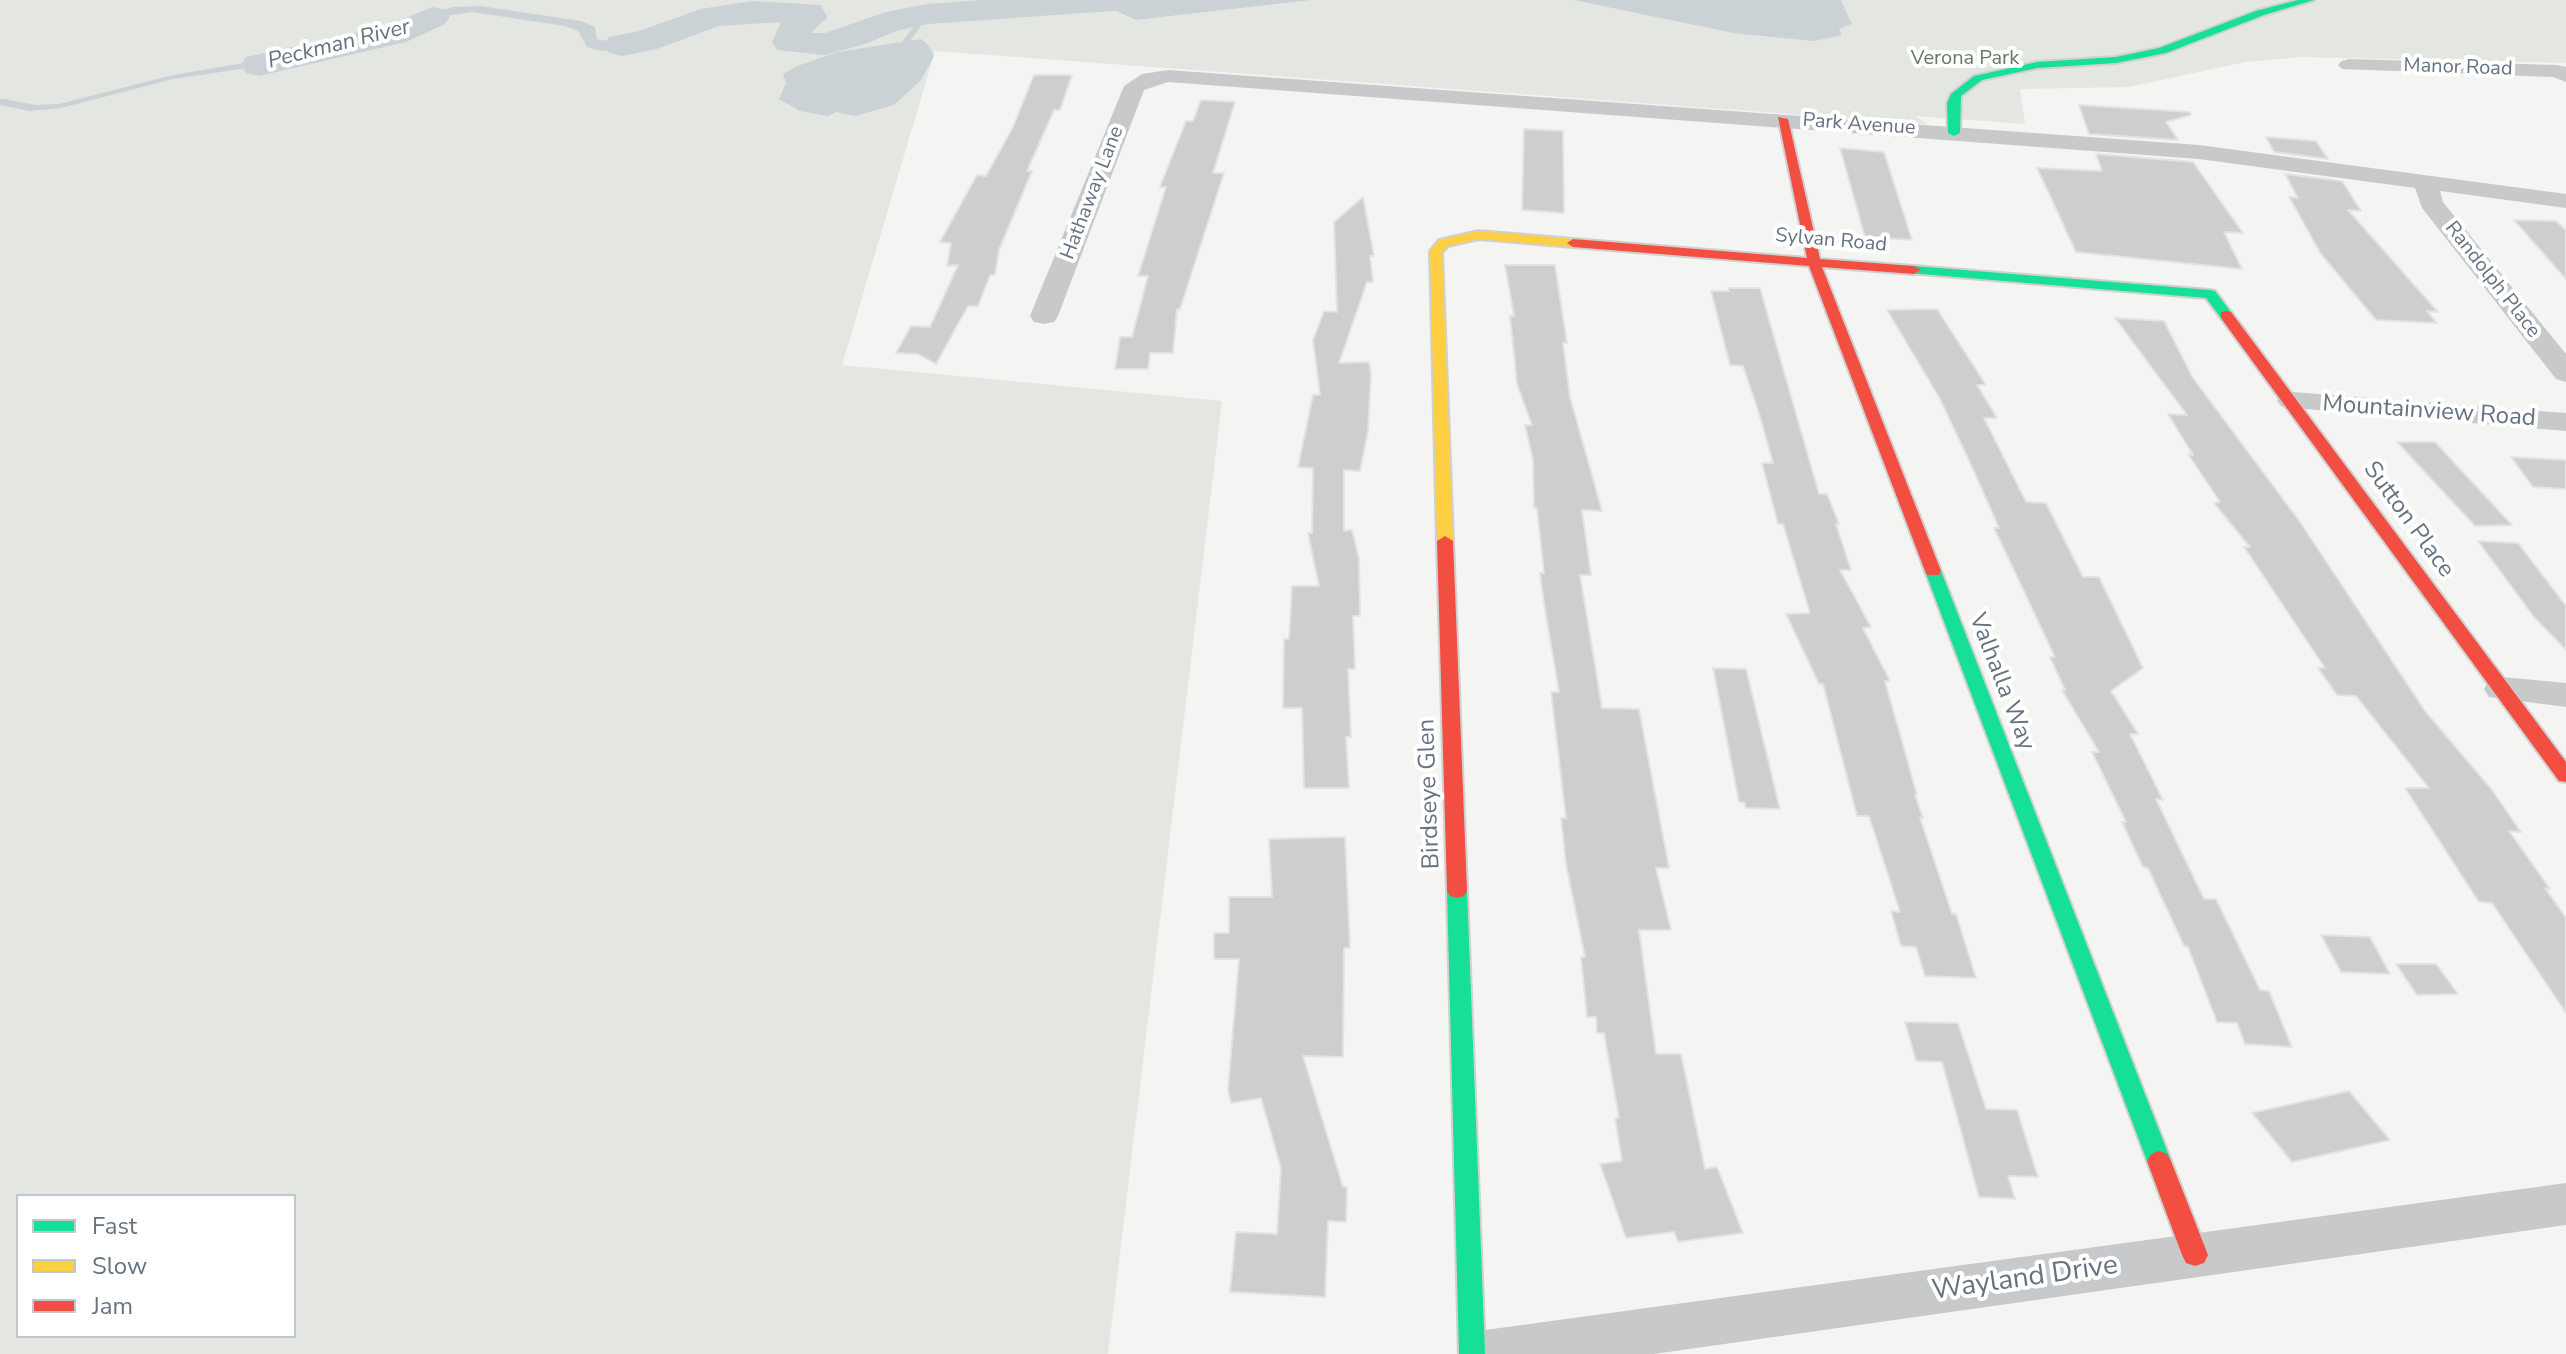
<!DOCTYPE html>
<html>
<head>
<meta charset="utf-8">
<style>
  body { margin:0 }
  #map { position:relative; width:2566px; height:1354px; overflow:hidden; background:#f4f4f2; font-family:"Nunito Sans",sans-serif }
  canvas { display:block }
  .legend { position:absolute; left:16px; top:1194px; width:280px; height:144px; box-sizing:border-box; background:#fff; border:2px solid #c1c7cd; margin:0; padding:10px 14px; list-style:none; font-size:24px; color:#657381 }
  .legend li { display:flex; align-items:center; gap:16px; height:40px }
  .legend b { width:40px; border:2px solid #c1c7cd }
</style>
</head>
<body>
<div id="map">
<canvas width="2566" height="1354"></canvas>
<ul class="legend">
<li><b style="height:10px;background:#16e098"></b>Fast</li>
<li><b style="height:10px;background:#ffcf43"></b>Slow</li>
<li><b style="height:10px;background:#f24e42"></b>Jam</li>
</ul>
</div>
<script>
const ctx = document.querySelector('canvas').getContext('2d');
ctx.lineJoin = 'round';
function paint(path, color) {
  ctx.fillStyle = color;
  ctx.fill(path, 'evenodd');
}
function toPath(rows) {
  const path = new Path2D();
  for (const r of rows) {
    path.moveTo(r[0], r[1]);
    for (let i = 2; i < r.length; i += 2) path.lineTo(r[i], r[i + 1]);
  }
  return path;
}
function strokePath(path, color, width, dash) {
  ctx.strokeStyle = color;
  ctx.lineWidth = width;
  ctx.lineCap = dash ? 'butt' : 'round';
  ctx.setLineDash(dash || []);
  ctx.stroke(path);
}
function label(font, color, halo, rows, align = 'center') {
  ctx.font = font + ' "Nunito Sans",sans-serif';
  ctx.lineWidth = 8;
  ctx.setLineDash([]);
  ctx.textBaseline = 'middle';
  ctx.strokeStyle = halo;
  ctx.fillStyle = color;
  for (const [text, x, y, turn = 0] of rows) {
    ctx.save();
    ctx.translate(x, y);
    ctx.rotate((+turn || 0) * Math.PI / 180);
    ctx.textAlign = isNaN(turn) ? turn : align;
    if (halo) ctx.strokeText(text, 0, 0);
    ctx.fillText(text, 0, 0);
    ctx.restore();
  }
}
paint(toPath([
  [0,0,1109,0,1112,9,1136,20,1312,0,1573,0,1733,33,1841,35,1839,29,1852,24,1841,0,2566,0,2566,63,2302,57,2245,62,2129,87,2020,89,2025,124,1915,116,1927,124,935,51,842,365,1222,401,1108,1354,0,1354],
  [18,1196,294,1196,294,1336,18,1336]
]), '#e3e6e1');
paint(toPath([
  [1109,0,1312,0,1136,20,1112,9],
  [1573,0,1841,0,1852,24,1839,29,1842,35,1814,41,1733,33],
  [785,5,822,11,827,16,827,19,809,30,827,46,793,47,778,40,776,36,783,28,803,21,802,16,796,15,714,15,644,45,601,51,587,47,578,31,565,26,472,12,432,18,401,37,346,45,255,67,173,79,61,108,30,111,0,105,0,99,4,99,36,105,59,104,173,75,315,51,394,31,413,17,453,7,481,6,581,21,595,27,597,39,612,42,642,37,662,24,697,14],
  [921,39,929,46,934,56,921,80,894,105,855,116,836,112,828,116,800,111,779,99,786,83,783,74,800,65,838,52]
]), '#cbd2d5');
strokePath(toPath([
  [906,41,917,27,911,17]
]), '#cbd2d5', 6);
paint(toPath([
  [981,0,1142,0,1137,7,1125,10,928,24,896,31,868,43,825,55,777,50,772,42,781,22,719,26,657,49,622,56,609,53,604,45,609,37,636,32,701,9,752,1,821,5,827,17,811,33,825,33,886,12,928,4,981,0],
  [433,7,445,10,450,17,445,24,406,42,259,76,246,73,241,65,246,57,383,27,433,7]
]), '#cbd2d5');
const building = toPath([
  [1034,75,1072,75,1060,110,1054,110,1027,171,1032,171,999,250,995,275,990,275,978,306,968,306,936,364,918,354,896,353,911,326,930,327,958,265,947,266,951,243,940,242,977,175,986,176,1013,127,1034,75],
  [1201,100,1235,102,1213,173,1224,173,1180,309,1177,309,1173,353,1150,353,1148,369,1115,369,1120,337,1132,337,1148,276,1138,276,1166,187,1160,187,1186,121,1193,121,1201,100],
  [2079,105,2190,112,2191,115,2166,122,2178,140,2089,134,2079,105],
  [1524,129,1563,131,1564,213,1522,210,1524,129],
  [2266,137,2316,141,2328,159,2274,152,2266,137],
  [1840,148,1884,152,1912,240,1865,237,1840,148],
  [2096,154,2193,162,2243,233,2224,232,2242,269,2076,252,2037,168,2102,171,2096,154],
  [2285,174,2342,181,2361,211,2348,210,2438,312,2427,311,2437,323,2376,320,2321,254,2289,197,2298,198,2285,174],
  [1363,197,1374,256,1370,256,1373,282,1367,282,1339,363,1369,362,1371,375,1368,431,1360,471,1344,470,1344,531,1352,530,1359,559,1360,616,1353,616,1355,669,1348,669,1351,737,1346,737,1349,788,1304,788,1302,708,1283,708,1284,639,1289,639,1292,586,1319,586,1308,533,1312,533,1313,468,1298,467,1313,395,1320,395,1313,340,1324,311,1337,312,1334,222,1363,197],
  [2514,220,2556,221,2566,230,2566,279,2514,220],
  [1505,265,1555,265,1567,343,1563,343,1570,397,1602,511,1582,510,1591,575,1580,575,1602,708,1639,709,1669,868,1656,868,1671,930,1639,930,1656,1054,1681,1054,1705,1169,1717,1167,1743,1233,1678,1242,1674,1232,1626,1238,1600,1164,1622,1161,1615,1118,1619,1118,1604,1033,1597,1033,1596,1017,1587,1017,1581,957,1585,957,1566,864,1561,818,1566,818,1551,692,1559,692,1544,603,1540,573,1544,573,1537,508,1534,508,1533,460,1525,425,1532,425,1517,384,1510,316,1514,316,1505,265],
  [1728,288,1760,288,1819,494,1827,494,1839,524,1836,524,1851,570,1840,570,1871,627,1863,628,1890,681,1885,681,1917,795,1915,795,1923,818,1920,818,1952,914,1956,914,1976,978,1925,976,1916,947,1901,946,1891,911,1900,912,1869,816,1857,816,1823,684,1819,684,1786,614,1810,613,1783,524,1778,524,1762,463,1773,463,1759,413,1743,366,1730,365,1711,291,1729,291,1728,288],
  [1937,309,1986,385,1977,385,1997,418,1984,418,2026,502,2046,503,2083,577,2099,577,2143,668,2111,691,2138,734,2130,734,2163,800,2156,799,2204,899,2216,899,2260,990,2269,991,2292,1047,2245,1044,2237,1023,2217,1022,2188,947,2184,946,2148,868,2143,867,2122,822,2126,822,2092,752,2099,752,2062,690,2065,690,2050,657,2055,657,1994,528,1999,528,1973,469,1939,397,1887,310,1937,309],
  [2115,318,2164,321,2193,378,2300,522,2425,711,2492,790,2521,832,2509,831,2550,889,2545,888,2566,918,2566,1013,2492,903,2479,902,2405,788,2429,788,2356,696,2337,695,2318,668,2325,668,2244,547,2250,547,2214,503,2220,502,2188,454,2193,455,2168,414,2187,415,2115,318],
  [2397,442,2435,442,2512,525,2475,526,2397,442],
  [2511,457,2566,460,2566,489,2533,487,2511,457],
  [2478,541,2518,543,2566,606,2566,650,2534,617,2478,541],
  [1713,668,1746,669,1780,809,1746,808,1744,802,1739,802,1713,668],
  [1345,837,1350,948,1344,948,1343,1057,1303,1056,1343,1187,1347,1187,1346,1222,1328,1221,1325,1297,1230,1292,1236,1232,1277,1234,1281,1168,1261,1098,1231,1103,1228,1089,1239,959,1214,959,1214,933,1229,933,1229,897,1272,897,1269,839,1345,837],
  [2321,935,2370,937,2390,974,2341,972,2321,935],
  [2396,964,2436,964,2458,994,2417,995,2396,964],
  [1905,1022,1958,1023,1986,1109,2017,1110,2038,1177,2008,1176,2015,1199,1979,1197,1942,1062,1916,1061,1905,1022],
  [2349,1091,2390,1140,2292,1162,2252,1113,2349,1091]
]);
paint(building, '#cdcece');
strokePath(building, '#e3e3e2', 2);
const fast = toPath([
  [2298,0,2314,0,2264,15,2166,53,2116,63,2037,68,1982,80,1961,96,1960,133,1954,136,1948,133,1947,103,1951,94,1974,76,2037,62,2116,57,2159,48,2256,11,2298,0],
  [1914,266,2210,290,2215,291,2233,315,2231,318,2221,318,2206,298,1909,273,1909,267,1914,266],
  [1933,566,1941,571,2171,1161,2167,1168,2159,1171,2151,1168,2147,1161,1925,571,1933,566],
  [1457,884,1464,886,1467,891,1485,1354,1459,1354,1447,891,1450,886,1457,884]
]);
const slow = toPath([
  [1479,231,1573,239,1579,243,1573,247,1479,239,1448,246,1442,252,1453,541,1445,546,1437,541,1430,251,1439,240,1479,231]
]);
const jam = toPath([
  [1778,117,1788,119,1820,259,1914,266,1921,270,1914,274,1822,267,1941,571,1939,575,1927,575,1925,571,1809,266,1573,247,1567,243,1573,239,1807,258,1778,117],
  [2226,311,2231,312,2566,762,2566,782,2559,781,2221,318,2221,312,2226,311],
  [1445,536,1453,541,1467,891,1464,896,1457,898,1450,896,1447,891,1437,541,1445,536],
  [2159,1151,2167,1154,2171,1161,2208,1255,2204,1263,2195,1266,2186,1263,2182,1255,2147,1161,2151,1154,2159,1151]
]);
strokePath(fast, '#d0d0d0', 4);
strokePath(slow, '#d0d0d0', 4);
strokePath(jam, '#d0d0d0', 4);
paint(toPath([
  [2349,59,2557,65,2566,67,2566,82,2553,77,2342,69,2338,65,2342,61,2349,59],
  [1168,70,2199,145,2566,194,2566,208,2440,191,2443,202,2566,354,2566,382,2556,379,2422,208,2415,188,2199,159,1168,82,1144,90,1058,316,1054,322,1044,324,1034,322,1030,316,1124,86,1142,74,1168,70],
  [2292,392,2566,413,2566,431,2282,407,2277,401,2282,395,2292,392],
  [2502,677,2566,683,2566,707,2489,697,2484,689,2489,681,2502,677],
  [2566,1183,2566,1225,1654,1354,1459,1354,1466,1337,1485,1330,2566,1183]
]), '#c8c9ca');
paint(fast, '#16e098');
paint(slow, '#ffcf43');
paint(jam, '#f24e42');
label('20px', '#667864', '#fff', [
  ["Verona Park",1965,59]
]);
label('20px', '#657381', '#fff', [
  ["Manor Road",2458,68,2],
  ["Park Avenue",1859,125,4],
  ["Hathaway Lane",1093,193,-69],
  ["Sylvan Road",1831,241,5],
  ["Randolph Place",2492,280,52]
]);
label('italic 22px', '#61747e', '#fff', [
  ["Peckman River",339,45,-14]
]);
label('24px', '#657381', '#fff', [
  ["Mountainview Road",2429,412,4],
  ["Sutton Place",2408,520,54],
  ["Valhalla Way",2001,682,69],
  ["Birdseye Glen",1430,794,-92]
]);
label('28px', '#657381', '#fff', [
  ["Wayland Drive",2025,1279,-8]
]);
</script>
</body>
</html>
